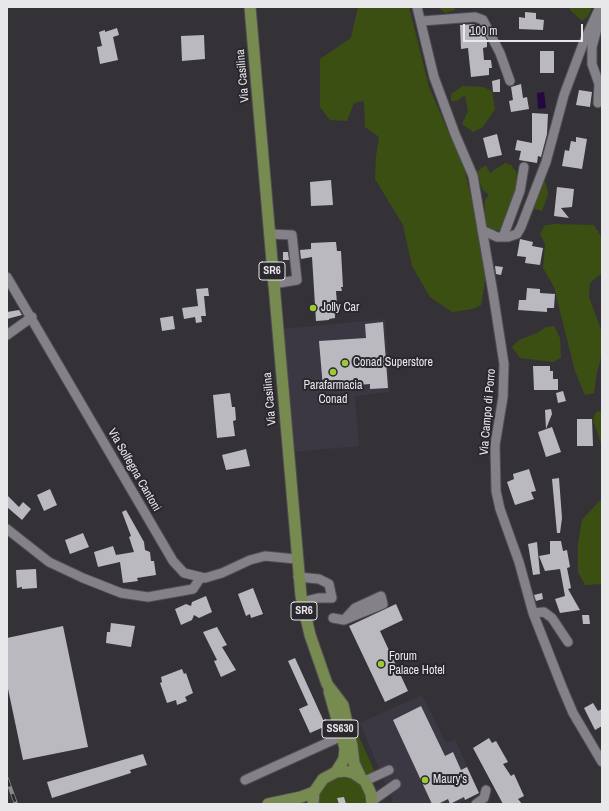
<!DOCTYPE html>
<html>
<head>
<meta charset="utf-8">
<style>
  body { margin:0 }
  #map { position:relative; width:609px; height:811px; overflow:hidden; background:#343237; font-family:"Archivo Narrow",sans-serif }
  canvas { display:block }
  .frame { position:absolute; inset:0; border:8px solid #e8e7ea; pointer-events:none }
  .scale { position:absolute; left:463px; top:24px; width:120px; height:18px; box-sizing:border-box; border:2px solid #e8e7ea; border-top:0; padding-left:5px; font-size:12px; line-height:14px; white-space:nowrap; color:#e8e7ea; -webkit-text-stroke:3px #2a282d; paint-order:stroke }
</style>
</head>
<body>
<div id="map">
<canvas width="609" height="811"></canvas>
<div class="frame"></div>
<div class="scale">100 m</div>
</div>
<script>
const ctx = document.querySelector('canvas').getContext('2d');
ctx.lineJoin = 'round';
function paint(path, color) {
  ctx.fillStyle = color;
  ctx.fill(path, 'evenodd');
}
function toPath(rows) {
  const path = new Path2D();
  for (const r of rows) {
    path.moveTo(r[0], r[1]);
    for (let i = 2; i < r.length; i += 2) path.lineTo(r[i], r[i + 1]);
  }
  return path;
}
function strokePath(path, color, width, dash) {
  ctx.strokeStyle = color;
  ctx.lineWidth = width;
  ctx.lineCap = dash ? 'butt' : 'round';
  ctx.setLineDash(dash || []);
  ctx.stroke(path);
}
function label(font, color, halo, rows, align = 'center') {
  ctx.font = font + ' "Archivo Narrow",sans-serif';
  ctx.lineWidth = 4;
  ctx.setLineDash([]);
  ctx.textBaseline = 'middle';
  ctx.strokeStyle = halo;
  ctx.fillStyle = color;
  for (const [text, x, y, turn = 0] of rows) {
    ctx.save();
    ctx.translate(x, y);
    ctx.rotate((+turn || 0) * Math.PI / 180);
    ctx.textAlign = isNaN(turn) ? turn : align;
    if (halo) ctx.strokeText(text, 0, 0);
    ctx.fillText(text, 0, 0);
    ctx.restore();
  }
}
paint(toPath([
  [385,319,390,392,355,396,359,446,292,452,284,329],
  [422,695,446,743,455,739,479,793,456,804,393,804,391,796,360,723]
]), '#3c3843');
paint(toPath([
  [358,7,409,7,429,87,464,168,472,201,486,275,481,305,473,309,452,312,430,297,412,266,403,225,375,179,376,156,379,137,365,127,364,101,354,103,347,121,330,120,320,107,320,59,351,38],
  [440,7,456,7,454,10,445,13,439,8],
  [570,7,592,7,588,16,582,21,570,10],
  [463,86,483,87,492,91,495,109,483,127,473,132,462,124,468,111,465,95,457,101,451,101,451,94],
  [505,163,511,165,516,172,518,181,525,180,526,186,521,202,515,208,504,231,491,230,485,223,485,200,489,195,483,190,476,172,486,165,490,173],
  [541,180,546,183,548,194,542,211,532,208],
  [555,224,594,225,602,238,602,273,590,283,589,297,602,332,602,353,596,377,594,393,585,395,575,371,554,287,543,268,545,244,540,234,545,225],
  [554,326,560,338,561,358,553,362,520,358,512,347,519,340,539,332,546,327],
  [602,411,602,446,593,420,596,412],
  [602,498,602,584,585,585,578,572,578,544,582,520],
  [346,709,376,774,366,776,362,773],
  [344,776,358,782,364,789,367,804,316,804,322,785,335,777]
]), '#3b4f12');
paint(toPath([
  [544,92,546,108,538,109,537,93]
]), '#250741');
paint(toPath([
  [525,12,536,13,536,19,544,20,543,30,519,29,519,17,525,18],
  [475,24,475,31,482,30,487,40,487,47,483,48,484,60,491,60,492,68,489,68,489,75,471,77,468,48,461,49,460,25],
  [117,28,119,35,113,37,118,60,100,64,97,47,102,46,99,32,105,30,105,32],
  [204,35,205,59,182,61,181,36],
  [540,51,554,51,554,73,540,73],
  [500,79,500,92,493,92,492,81],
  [521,84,523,98,527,97,529,109,511,112,509,101,513,100,511,87],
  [579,90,592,92,590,107,576,105],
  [532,113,548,114,547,134,541,157,538,156,537,163,519,160,521,151,515,150,517,140,532,143],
  [497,134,502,155,488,158,483,138],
  [576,137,587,139,582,169,562,166,565,150,569,151,571,141,576,142],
  [331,180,333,205,311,206,310,182],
  [557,187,574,189,572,207,561,208,569,218,554,216],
  [520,239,533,242,532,246,543,248,540,265,525,263,526,257,517,256],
  [332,242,336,242,337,251,341,251,343,287,341,287,342,291,336,291,338,315,335,315,335,318,329,319,329,320,316,321,312,257,301,259,300,250,311,249,311,243],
  [283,252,288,252,289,260,283,260],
  [495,266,503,267,501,275,496,274],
  [208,288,209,296,204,296,206,316,201,316,202,322,196,323,195,317,184,319,182,308,198,306,196,289],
  [527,288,540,289,540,293,555,294,554,308,547,308,547,312,518,310,519,300,526,300],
  [19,310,22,315,7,319,7,312],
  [173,316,175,329,162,331,160,318],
  [383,322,388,388,370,389,370,384,323,388,319,341,366,338,365,324],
  [533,366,550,366,550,371,553,371,553,379,558,379,558,390,534,390],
  [563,391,566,401,558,403,556,393],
  [230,393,232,407,235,407,236,420,233,421,235,436,217,438,213,395],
  [551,409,552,414,546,429,545,410],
  [577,419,592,419,593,446,577,446],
  [552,427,561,452,546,457,538,432],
  [246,449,250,466,226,470,222,455],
  [529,469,536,491,531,492,534,499,515,505,507,482,514,479,513,474],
  [559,478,562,518,560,533,557,533,552,479],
  [50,489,57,505,44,511,37,495],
  [7,495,19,507,23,502,31,509,22,520,7,507],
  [126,510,144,542,145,550,150,552,151,561,154,561,156,575,137,578,138,581,123,583,120,562,98,567,94,552,113,546,116,555,134,552,129,537,131,536,122,512],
  [83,533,89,547,70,554,65,540],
  [550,541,561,541,563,551,567,550,570,567,567,568,571,588,568,589,580,610,560,613,555,599,565,596,560,569,545,571,539,556,550,554],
  [537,542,540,574,533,575,528,544],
  [36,569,37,588,22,589,22,587,17,588,16,570],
  [253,588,263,614,251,618,250,614,246,616,238,594],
  [542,593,543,599,536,601,534,595],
  [206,596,212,612,199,618,194,615,192,620,181,625,175,609,186,604,191,606,192,602],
  [396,604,403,620,380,631,408,691,385,702,349,626],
  [582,615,589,615,590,624,583,624],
  [111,623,135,626,131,647,106,643,107,632,110,632],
  [63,626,88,747,23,760,7,684,7,638],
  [217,627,227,645,222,647,236,670,221,677,214,661,217,660,203,632],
  [295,658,326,726,310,733,299,709,308,705,288,661],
  [182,669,184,674,186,673,193,693,185,697,187,701,177,705,176,700,167,703,160,683,162,682,161,677],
  [593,703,598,711,602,709,602,726,595,730,584,708],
  [421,706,445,756,453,752,461,770,467,767,479,793,465,800,464,797,450,804,448,799,438,804,432,804,393,720],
  [489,738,492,743,496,741,508,762,503,764,511,776,514,774,524,796,518,799,522,804,503,804,473,748],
  [143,754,147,765,130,770,131,773,52,798,47,782],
  [344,797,346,804,339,804,337,798]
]), '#bbb9c0');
const minor = toPath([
  [417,7,434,77,455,134,473,176,493,293,504,364,503,397,495,445,496,491,500,509,519,562,533,613,562,687,573,713,602,762],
  [422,21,475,17,483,20,500,53,510,81],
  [598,103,599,84,592,64,592,47,598,25,602,19],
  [482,230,497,237,508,237,517,234,521,227,546,162,564,95,583,44,600,7],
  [269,234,292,235,297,280,273,284],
  [503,237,520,191,524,167],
  [7,277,173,561,184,573,205,578,222,573,250,560,265,556,296,559],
  [7,335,32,317],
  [7,529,49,562,83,578,121,593,148,597,193,589,201,577],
  [298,577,319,579,329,584,332,598,318,598,302,602],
  [533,613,544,612,552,618,568,642],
  [333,618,344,620,383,604,381,596,355,608,344,620],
  [245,780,342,736],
  [365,781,389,770],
  [372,801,396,784],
  [476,804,484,798,486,790]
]);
const major = toPath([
  [250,7,301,596,310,635,327,684,343,705,352,746,354,763,361,778],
  [329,691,345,748,344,759,336,772],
  [268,804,301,797,314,792],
  [313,804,314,792,323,779,336,772,345,771,353,773,365,781,371,794,372,804]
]);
strokePath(minor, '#514f54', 11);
strokePath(major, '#514f54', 13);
strokePath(minor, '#848188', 9);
strokePath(major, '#778b50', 11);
const rail = toPath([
  [7,779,16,804]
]);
strokePath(rail, '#89888c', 4);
strokePath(rail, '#2a282d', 2.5, [8]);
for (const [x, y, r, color] of [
  [313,308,4,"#9bcb33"],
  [345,363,4,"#9bcb33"],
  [333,372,4,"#9bcb33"],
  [381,664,4,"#9bcb33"],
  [425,780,4,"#9bcb33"]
]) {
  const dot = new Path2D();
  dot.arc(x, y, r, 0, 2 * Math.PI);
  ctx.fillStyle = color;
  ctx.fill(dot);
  strokePath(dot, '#2a282d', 1.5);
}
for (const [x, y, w] of [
  [272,271,26],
  [304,611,26],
  [340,729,36]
]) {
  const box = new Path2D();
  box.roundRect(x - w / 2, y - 9, w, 18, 3);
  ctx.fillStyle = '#2a282d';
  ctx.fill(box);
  strokePath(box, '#e8e7ea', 1);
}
label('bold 11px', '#e8e7ea', null, [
  ["SR6",272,271],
  ["SR6",304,611],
  ["SS630",340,729]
]);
label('12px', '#e8e7ea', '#2a282d', [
  ["Via Casilina",243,76,-95],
  ["Via Casilina",270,399,-95],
  ["Via Campo di Porro",488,412,-85],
  ["Via Solfegna Cantoni",134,470,60]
]);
label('12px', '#e8e7ea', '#2a282d', [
  ["Jolly Car",321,308],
  ["Conad Superstore",353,363],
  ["Parafarmacia",333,386,"center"],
  ["Conad",333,400,"center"],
  ["Forum",389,657],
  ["Palace Hotel",389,671],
  ["Maury's",433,780]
], 'left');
</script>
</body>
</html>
